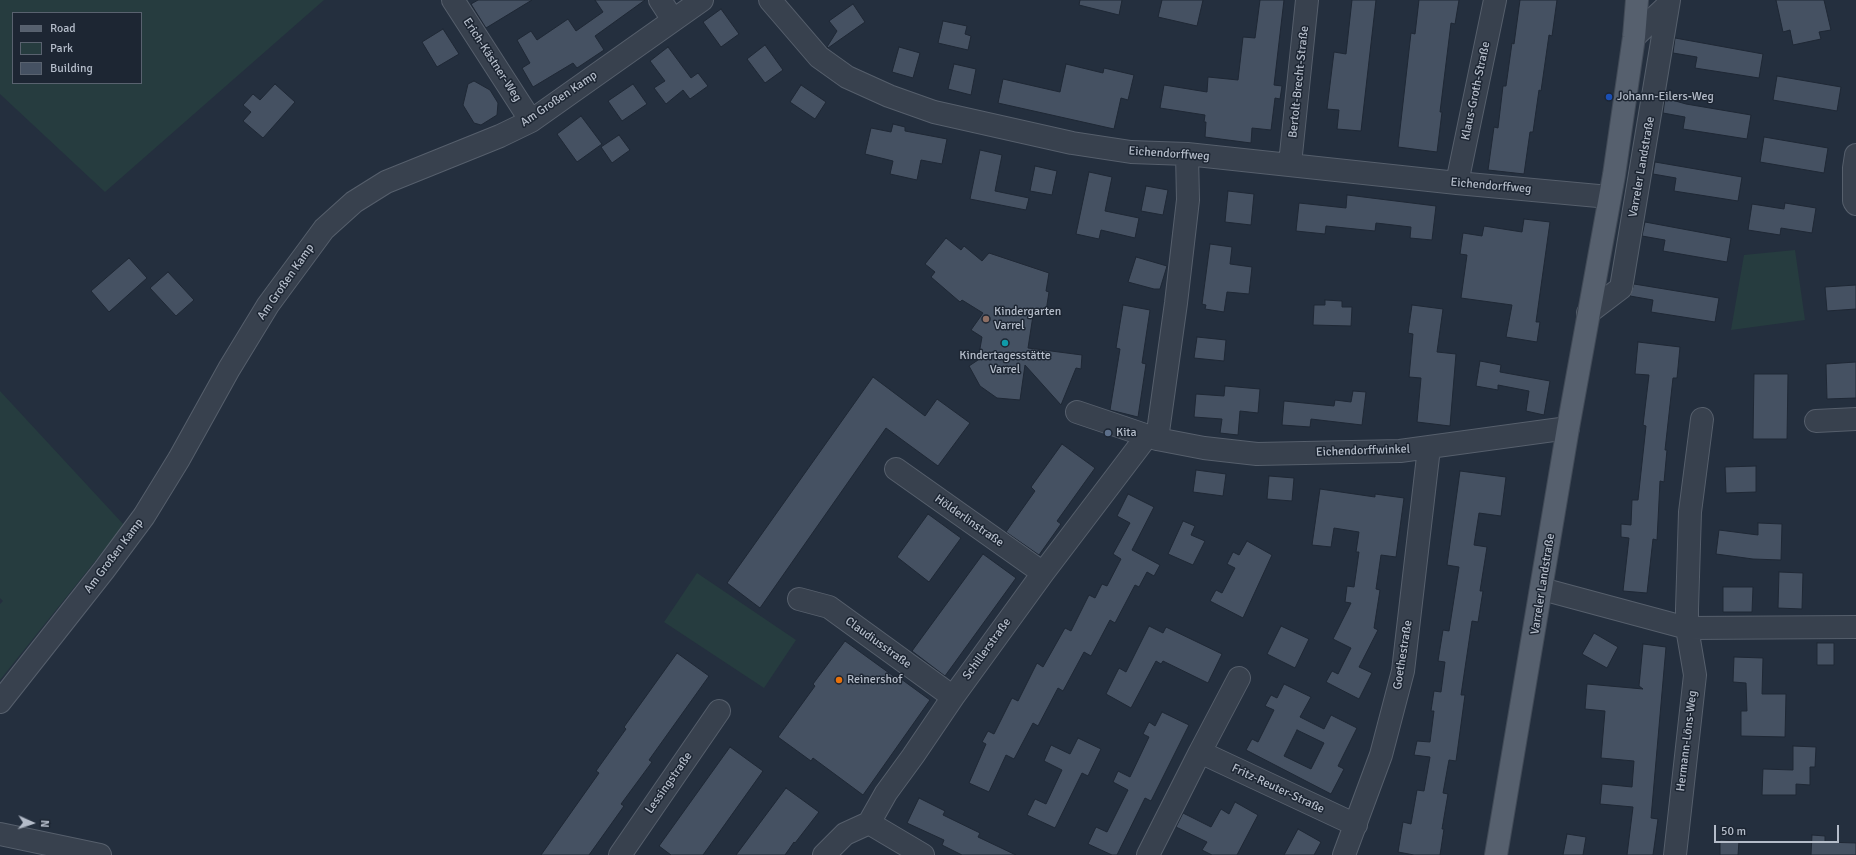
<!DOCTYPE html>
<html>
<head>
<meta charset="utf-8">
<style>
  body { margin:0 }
  #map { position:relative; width:1856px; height:855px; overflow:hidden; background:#242f3e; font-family:Signika,sans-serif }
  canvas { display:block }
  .legend { position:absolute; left:12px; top:12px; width:130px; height:72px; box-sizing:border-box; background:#1d2633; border:1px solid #59626f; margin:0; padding:5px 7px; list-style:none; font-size:12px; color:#b4bcc9 }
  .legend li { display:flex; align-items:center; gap:8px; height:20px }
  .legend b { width:20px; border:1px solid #59626f }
  .north { position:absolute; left:12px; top:803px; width:40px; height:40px; -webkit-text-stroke:3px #1d2633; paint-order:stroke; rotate:93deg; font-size:11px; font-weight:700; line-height:16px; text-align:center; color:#b4bcc9 }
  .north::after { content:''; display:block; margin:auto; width:14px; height:18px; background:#b4bcc9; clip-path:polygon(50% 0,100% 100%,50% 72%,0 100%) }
  .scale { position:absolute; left:1714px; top:825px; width:125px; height:18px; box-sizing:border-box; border:2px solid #b4bcc9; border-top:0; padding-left:5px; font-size:12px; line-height:14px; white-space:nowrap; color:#b4bcc9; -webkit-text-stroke:3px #1d2633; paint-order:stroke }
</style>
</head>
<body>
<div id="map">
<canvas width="1856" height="855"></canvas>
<ul class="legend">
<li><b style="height:5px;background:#56606e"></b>Road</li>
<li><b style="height:11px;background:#263c3f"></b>Park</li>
<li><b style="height:11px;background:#455162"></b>Building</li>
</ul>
<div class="north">N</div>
<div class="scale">50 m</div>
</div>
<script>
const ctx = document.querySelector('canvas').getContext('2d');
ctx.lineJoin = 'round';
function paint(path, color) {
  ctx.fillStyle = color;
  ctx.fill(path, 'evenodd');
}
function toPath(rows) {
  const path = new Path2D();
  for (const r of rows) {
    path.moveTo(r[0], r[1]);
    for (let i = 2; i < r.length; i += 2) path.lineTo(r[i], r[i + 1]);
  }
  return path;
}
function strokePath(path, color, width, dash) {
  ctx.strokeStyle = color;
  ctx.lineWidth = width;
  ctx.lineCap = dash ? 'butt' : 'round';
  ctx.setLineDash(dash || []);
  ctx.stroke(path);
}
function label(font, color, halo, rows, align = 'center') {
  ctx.font = font + ' Signika,sans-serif';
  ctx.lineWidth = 3;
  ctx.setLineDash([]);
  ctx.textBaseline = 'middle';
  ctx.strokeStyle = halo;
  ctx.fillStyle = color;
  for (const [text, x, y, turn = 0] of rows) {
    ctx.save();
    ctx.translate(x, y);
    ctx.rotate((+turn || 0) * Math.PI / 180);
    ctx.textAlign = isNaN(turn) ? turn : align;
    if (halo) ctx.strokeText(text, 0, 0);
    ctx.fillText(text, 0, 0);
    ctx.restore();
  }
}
paint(toPath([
  [0,0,324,0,105,192,0,94],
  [13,13,141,13,141,83,13,83],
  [1795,250,1805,320,1731,330,1744,255],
  [0,391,124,525,0,680,0,604,3,601,0,598],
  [697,573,796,640,764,688,664,622]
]), '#263c3f');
const building = toPath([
  [478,0,532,0,486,28,471,4,478,0],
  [595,0,645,0,595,36,604,50,577,68,573,63,533,87,522,68,530,63,517,40,531,31,537,40,568,19,576,31,603,12,595,0],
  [1080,0,1122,0,1119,15,1079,5,1080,0],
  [1162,0,1203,0,1197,26,1158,17,1162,0],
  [1260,0,1284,0,1274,85,1282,86,1280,99,1275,98,1271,130,1252,128,1251,143,1205,137,1206,122,1204,122,1205,115,1160,108,1164,85,1207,92,1208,77,1238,80,1243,37,1255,38,1260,0],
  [1352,0,1376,0,1361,131,1337,129,1339,110,1327,109,1334,52,1346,54,1352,0],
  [1419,0,1459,0,1455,24,1451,23,1440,112,1442,112,1437,152,1398,147,1411,33,1415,34,1419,0],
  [1520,0,1557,0,1552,36,1549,35,1541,91,1539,90,1533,132,1530,132,1524,174,1488,170,1494,127,1498,128,1503,86,1506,86,1512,43,1514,44,1520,0],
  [1776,0,1824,0,1831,30,1819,32,1821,39,1793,45,1790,30,1783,32,1776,0],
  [853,4,865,22,828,48,827,47,837,31,829,21,853,4],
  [721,9,739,34,721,47,703,22,721,9],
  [943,21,967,26,965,34,971,36,968,50,938,43,943,21],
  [443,29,459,54,437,67,422,42,443,29],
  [1675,38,1763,54,1759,78,1695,68,1697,57,1673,53,1675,38],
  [765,45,783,70,765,83,747,59,765,45],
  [668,47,691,78,698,73,708,86,690,99,683,90,666,104,654,88,665,81,650,61,668,47],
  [899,47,920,53,913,78,892,72,899,47],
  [954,64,976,69,971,95,948,89,954,64],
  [1066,64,1103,73,1104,68,1134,75,1128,100,1121,98,1114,129,998,103,1003,79,1060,92,1066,64],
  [1777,76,1841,87,1837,111,1773,100,1777,76],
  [474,81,490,90,498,103,497,115,481,125,474,123,463,105,468,84,474,81],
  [275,84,295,102,263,138,243,121,251,112,243,105,253,94,260,100,275,84],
  [633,84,647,104,622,121,608,101,633,84],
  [801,85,826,102,815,119,790,102,801,85],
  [1665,98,1686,104,1751,115,1747,139,1683,129,1685,117,1663,113,1665,98],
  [581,116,602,144,577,162,557,134,581,116],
  [893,124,905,127,905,131,947,139,942,164,921,160,917,180,890,174,893,161,865,154,871,128,891,132,893,124],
  [619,135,630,150,612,163,601,147,619,135],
  [1764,137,1828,148,1824,173,1760,162,1764,137],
  [980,150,1002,155,995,191,1029,198,1026,210,970,199,980,150],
  [1655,162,1742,177,1738,201,1674,191,1676,178,1653,174,1655,162],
  [1035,166,1057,171,1052,195,1030,191,1035,166],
  [1089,172,1112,177,1105,211,1139,218,1135,238,1101,230,1099,239,1076,234,1089,172],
  [1146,186,1168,190,1163,215,1141,211,1146,186],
  [1228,191,1254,194,1251,225,1225,222,1228,191],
  [1347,195,1436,206,1432,240,1410,238,1411,227,1376,223,1375,231,1326,226,1325,234,1296,231,1299,203,1346,208,1347,195],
  [1785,203,1816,208,1812,233,1781,228,1780,235,1748,230,1752,204,1784,209,1785,203],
  [1524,219,1550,222,1536,322,1540,322,1537,342,1506,337,1512,305,1461,298,1467,255,1460,254,1463,233,1482,236,1484,226,1522,232,1524,219],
  [1645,222,1731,238,1727,262,1663,251,1665,240,1642,236,1645,222],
  [946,238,961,250,964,246,982,261,989,253,1049,273,1046,291,1049,292,1046,311,1034,309,1028,348,1082,355,1081,369,1076,368,1061,405,1025,365,1020,400,997,398,980,386,969,366,978,360,982,337,971,330,983,313,962,300,960,302,931,277,935,272,925,264,946,238],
  [1210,244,1232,247,1230,264,1252,267,1249,294,1227,292,1224,312,1205,309,1206,305,1202,304,1210,244],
  [1136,257,1167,266,1160,289,1154,289,1128,282,1136,257],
  [129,258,147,278,109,312,91,291,129,258],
  [168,272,194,300,176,316,150,288,168,272],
  [1634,284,1719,298,1715,322,1651,312,1653,300,1630,296,1634,284],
  [1856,285,1856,309,1827,311,1825,287,1856,285],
  [1325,300,1342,301,1342,307,1352,307,1351,326,1313,325,1314,305,1325,305,1325,300],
  [1123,305,1150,310,1142,363,1146,364,1138,417,1110,410,1120,349,1116,348,1123,305],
  [1412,305,1443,309,1437,352,1456,354,1450,426,1417,422,1421,378,1409,377,1413,334,1408,333,1412,305],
  [1197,337,1226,340,1224,361,1194,358,1197,337],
  [1638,342,1680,347,1677,378,1673,378,1665,450,1667,450,1664,482,1660,481,1657,540,1653,539,1647,593,1623,591,1629,538,1621,537,1621,524,1631,525,1632,500,1638,500,1646,426,1643,425,1649,375,1635,374,1638,342],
  [1480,361,1501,365,1500,372,1550,381,1544,415,1526,411,1529,391,1498,385,1498,390,1476,386,1480,361],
  [1856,362,1856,398,1827,399,1826,364,1856,362],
  [1754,374,1788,374,1787,439,1753,439,1754,374],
  [873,377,925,416,937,399,970,423,938,466,886,428,760,608,727,583,873,377],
  [1225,386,1260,389,1258,413,1240,411,1238,435,1220,433,1222,419,1194,417,1196,394,1224,396,1225,386],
  [1353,391,1366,392,1362,425,1311,419,1310,427,1282,425,1284,401,1334,406,1335,400,1351,402,1353,391],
  [1062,444,1095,468,1057,521,1061,524,1039,555,1006,532,1035,491,1031,487,1062,444],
  [1756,466,1756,492,1726,493,1725,467,1756,466],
  [1196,470,1226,474,1223,496,1193,492,1196,470],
  [1460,471,1506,477,1501,516,1479,513,1474,545,1487,547,1480,591,1483,591,1478,622,1472,621,1461,695,1465,695,1456,761,1449,760,1443,793,1448,794,1442,829,1444,829,1440,855,1414,855,1398,852,1403,822,1411,824,1417,790,1424,791,1430,757,1414,755,1417,741,1430,742,1434,711,1431,711,1434,691,1441,692,1445,662,1438,661,1443,630,1449,631,1459,567,1447,565,1460,471],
  [1269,476,1294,478,1292,501,1267,499,1269,476],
  [1320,489,1375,497,1375,494,1404,498,1396,557,1381,555,1376,589,1380,590,1374,628,1378,630,1359,667,1372,673,1359,699,1326,682,1332,671,1338,674,1351,648,1333,639,1351,603,1345,602,1347,586,1354,587,1359,552,1356,552,1359,532,1334,528,1331,547,1312,545,1320,489],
  [1128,494,1154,507,1132,550,1160,565,1154,576,1147,572,1139,587,1135,585,1115,623,1110,620,1091,656,1084,652,1063,691,1058,688,1038,726,1033,723,1014,759,1006,755,989,792,969,783,986,744,982,742,988,731,994,734,1012,698,1018,701,1037,663,1043,667,1065,628,1071,631,1089,595,1095,598,1102,584,1107,586,1121,559,1113,554,1130,523,1117,516,1128,494],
  [928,514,961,538,929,582,897,557,928,514],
  [1183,521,1195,526,1191,535,1205,541,1193,565,1168,554,1183,521],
  [1758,523,1782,524,1781,560,1753,559,1716,554,1719,530,1758,535,1758,523],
  [1247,541,1272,555,1243,618,1210,601,1216,590,1222,593,1235,568,1227,564,1233,552,1239,555,1247,541],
  [983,554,1016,578,945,676,912,651,983,554],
  [1779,572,1803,573,1802,609,1778,608,1779,572],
  [1723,587,1753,587,1752,612,1723,612,1723,587],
  [1149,626,1163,633,1166,627,1222,654,1208,683,1163,661,1161,664,1156,661,1131,708,1106,694,1119,668,1126,672,1149,626],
  [1281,626,1309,639,1295,668,1267,654,1281,626],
  [1594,633,1618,647,1607,668,1582,654,1594,633],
  [845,641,896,678,897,676,930,700,863,795,813,758,811,761,778,737,815,686,813,684,845,641],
  [1817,643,1834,643,1834,665,1817,665,1817,643],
  [1643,644,1666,647,1651,818,1658,819,1653,855,1627,855,1633,807,1600,804,1602,784,1632,787,1634,761,1601,758,1605,711,1585,709,1587,684,1643,689,1639,686,1643,644],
  [677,653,709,676,649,760,652,762,621,804,624,806,589,855,541,855,599,773,596,771,626,729,624,727,677,653],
  [1734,657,1763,658,1762,694,1786,694,1785,737,1741,736,1741,711,1747,711,1746,683,1733,682,1734,657],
  [1284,684,1311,697,1300,717,1324,729,1331,715,1357,728,1338,766,1344,769,1331,794,1246,750,1252,739,1258,742,1274,710,1265,706,1271,695,1277,698,1284,684],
  [1297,730,1324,743,1311,769,1284,756,1297,730],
  [1162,712,1189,725,1151,801,1145,798,1117,855,1112,855,1088,844,1096,827,1107,832,1128,790,1113,782,1118,771,1130,777,1149,737,1143,734,1149,722,1155,726,1162,712],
  [1078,738,1101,749,1088,776,1082,773,1055,828,1027,815,1035,799,1046,804,1062,770,1044,761,1051,745,1070,754,1078,738],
  [1793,746,1816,747,1815,767,1810,767,1810,785,1796,784,1796,795,1762,795,1763,769,1793,770,1793,746],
  [730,747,763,771,703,855,671,855,659,846,730,747],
  [786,788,819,812,795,843,794,842,785,855,736,855,786,788],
  [919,798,945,811,943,815,980,833,978,837,1016,855,962,855,942,845,944,840,907,823,919,798],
  [1235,802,1258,815,1237,855,1212,855,1202,850,1207,842,1176,827,1183,813,1211,827,1221,809,1229,814,1235,802],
  [1298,829,1321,842,1314,855,1284,855,1298,829],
  [1567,834,1586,837,1583,855,1563,855,1567,834],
  [1812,835,1825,836,1825,842,1856,843,1856,855,1811,855,1812,835],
  [1720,840,1739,841,1738,855,1720,855,1720,840]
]);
paint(building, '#455162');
strokePath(building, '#1f2835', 1);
const minor = toPath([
  [453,0,531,121],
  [660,0,673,20],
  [770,0,819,57,847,77,889,96,934,112,1072,143,1131,152,1187,154,1457,183,1609,197],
  [1634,37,1668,5],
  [1856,155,1854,168,1854,201,1856,204],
  [1290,164,1307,0],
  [1457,183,1495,0],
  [1588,313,1621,288,1669,0],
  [1077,412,1157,439,1204,448,1257,454,1400,451,1568,428],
  [1816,421,1856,419],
  [1157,439,1176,303,1188,200,1187,154],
  [896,469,1043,573],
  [1542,589,1687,628,1856,627],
  [799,599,829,607,953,697],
  [0,702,104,570,144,516,179,459,229,369,268,305,324,229,354,202,386,182,500,136,531,121,702,0],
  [1200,752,1239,678],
  [869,823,923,855],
  [0,834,100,855],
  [620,855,719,711],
  [824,855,845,834,869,823,886,793,913,756,953,697,1043,573,1147,436],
  [1148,855,1200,752,1356,825],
  [1344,855,1381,755,1403,671,1429,448],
  [1675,855,1695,675,1687,628,1687,609,1690,512,1702,419]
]);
const major = toPath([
  [1496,855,1568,428,1614,175,1634,37,1637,0]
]);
strokePath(minor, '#565f6c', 24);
strokePath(major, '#414a57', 24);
strokePath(minor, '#38414e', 22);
strokePath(major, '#56606e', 22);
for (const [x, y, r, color] of [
  [1609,97,4,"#1a4fb4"],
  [986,319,4,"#8d6e63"],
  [1005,343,4,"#0f9aa8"],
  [1108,433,4,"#5c6f8a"],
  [839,680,4,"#e8710a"]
]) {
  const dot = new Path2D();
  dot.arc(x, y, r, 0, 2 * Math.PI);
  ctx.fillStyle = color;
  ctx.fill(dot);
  strokePath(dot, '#1d2633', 1.5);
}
label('12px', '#b4bcc9', '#1d2633', [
  ["Erich-Kästner-Weg",492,60,57],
  ["Bertolt-Brecht-Straße",1299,82,-84],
  ["Klaus-Groth-Straße",1476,91,-78],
  ["Am Großen Kamp",559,99,-34],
  ["Eichendorffweg",1169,154,4],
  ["Varreler Landstraße",1642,167,-80],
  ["Eichendorffweg",1491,186,5],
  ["Am Großen Kamp",286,282,-55],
  ["Eichendorffwinkel",1363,451,-2],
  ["Hölderlinstraße",969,521,35],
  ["Am Großen Kamp",114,556,-53],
  ["Varreler Landstraße",1543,584,-81],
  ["Claudiusstraße",878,643,36],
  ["Schillerstraße",987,649,-54],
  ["Goethestraße",1403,655,-81],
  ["Hermann-Löns-Weg",1687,741,-83],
  ["Lessingstraße",669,783,-55],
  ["Fritz-Reuter-Straße",1278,789,25]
]);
label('12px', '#b4bcc9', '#1d2633', [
  ["Johann-Eilers-Weg",1617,97],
  ["Kindergarten",994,312],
  ["Varrel",994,326],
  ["Kindertagesstätte",1005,356,"center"],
  ["Varrel",1005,370,"center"],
  ["Kita",1116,433],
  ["Reinershof",847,680]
], 'left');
</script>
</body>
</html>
